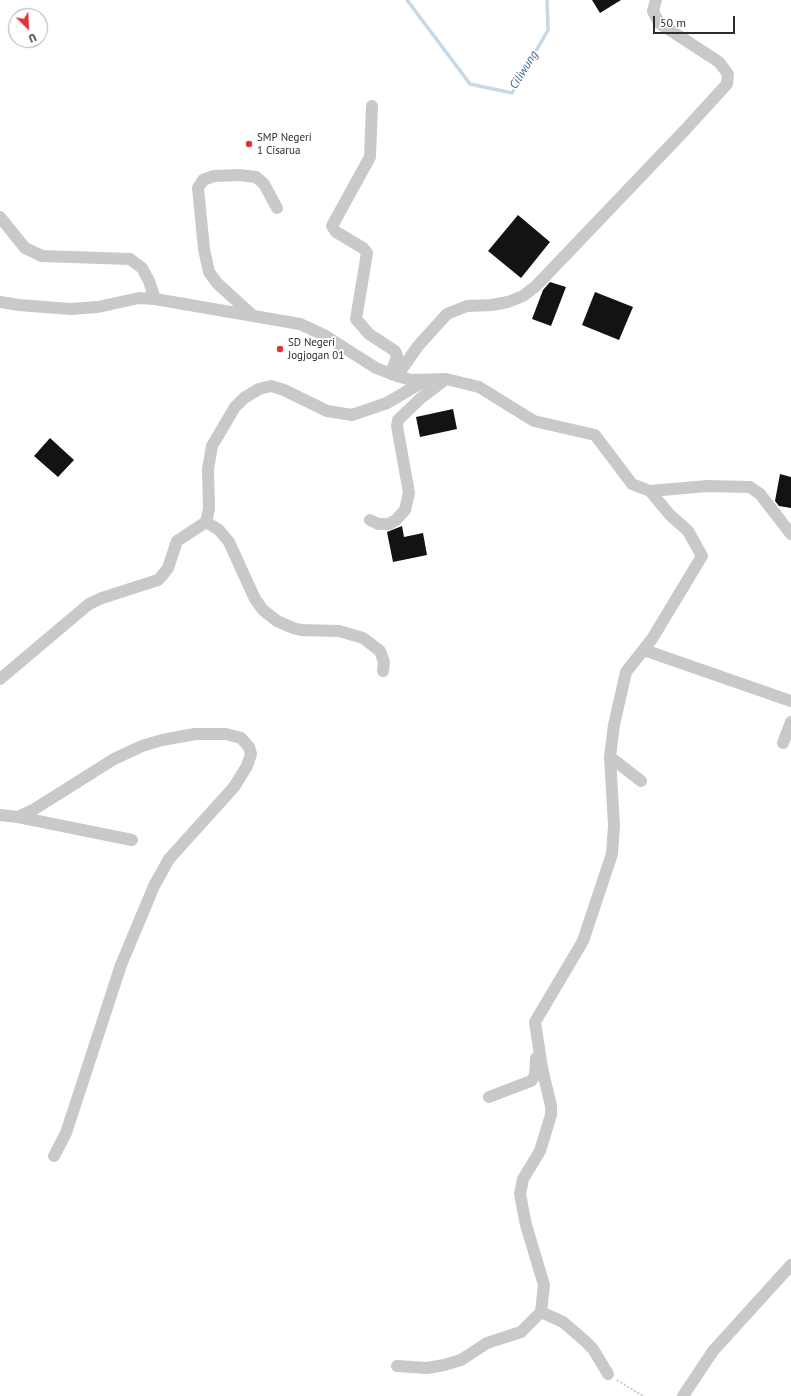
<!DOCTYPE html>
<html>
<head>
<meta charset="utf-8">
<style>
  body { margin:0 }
  #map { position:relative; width:791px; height:1396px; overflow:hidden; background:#fff; font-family:"PT Sans",sans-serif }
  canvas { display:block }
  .north { position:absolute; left:8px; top:8px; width:40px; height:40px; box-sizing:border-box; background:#fff; border:1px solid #ababab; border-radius:50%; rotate:156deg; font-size:11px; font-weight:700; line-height:16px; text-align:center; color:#2c2c2c }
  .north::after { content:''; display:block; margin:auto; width:14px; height:18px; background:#dd3434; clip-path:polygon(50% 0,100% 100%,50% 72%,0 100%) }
  .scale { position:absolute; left:653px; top:16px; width:82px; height:18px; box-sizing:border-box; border:2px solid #2c2c2c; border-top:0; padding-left:5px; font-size:12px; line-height:14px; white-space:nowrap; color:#2c2c2c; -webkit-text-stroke:3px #fff; paint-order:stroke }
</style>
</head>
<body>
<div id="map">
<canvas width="791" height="1396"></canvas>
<div class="north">U</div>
<div class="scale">50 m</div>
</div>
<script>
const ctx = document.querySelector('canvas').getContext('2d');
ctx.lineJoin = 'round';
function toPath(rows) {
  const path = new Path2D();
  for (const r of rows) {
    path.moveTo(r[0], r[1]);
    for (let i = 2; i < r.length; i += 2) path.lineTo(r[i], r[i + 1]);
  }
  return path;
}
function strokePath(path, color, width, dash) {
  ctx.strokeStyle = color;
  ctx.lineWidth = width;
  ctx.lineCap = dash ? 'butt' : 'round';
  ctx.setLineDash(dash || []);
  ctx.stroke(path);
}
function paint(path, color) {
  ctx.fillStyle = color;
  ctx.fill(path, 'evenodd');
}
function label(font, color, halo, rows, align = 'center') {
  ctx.font = font + ' "PT Sans",sans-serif';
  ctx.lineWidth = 4;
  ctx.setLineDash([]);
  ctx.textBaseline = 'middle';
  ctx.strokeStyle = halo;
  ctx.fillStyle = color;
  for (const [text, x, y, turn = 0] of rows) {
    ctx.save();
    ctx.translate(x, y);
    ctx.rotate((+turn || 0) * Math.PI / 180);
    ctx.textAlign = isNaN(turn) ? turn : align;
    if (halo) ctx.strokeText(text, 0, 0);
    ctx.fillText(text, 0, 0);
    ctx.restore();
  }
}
strokePath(toPath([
  [407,0,470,84,512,93,548,30,547,0]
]), '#c6d9e9', 3.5);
paint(toPath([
  [592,0,621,0,600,13],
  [518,215,550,242,521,278,488,251],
  [550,282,566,287,551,326,532,319,543,290],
  [595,292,633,307,619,340,582,325],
  [453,409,457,429,420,437,416,417],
  [50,438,74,460,58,477,34,456],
  [780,474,791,477,791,508,779,506,775,501],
  [402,526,404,537,423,533,427,555,393,562,387,532]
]), '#131313');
strokePath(toPath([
  [617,1380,643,1396]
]), '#c9c9c9', 2, [2, 2]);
strokePath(toPath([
  [372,106,370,157,332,226,336,232,363,248,367,253,356,319,369,334,395,351,397,356,391,374],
  [0,217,25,248,42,256,130,259,142,268,149,281,155,299],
  [0,302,19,305,70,309,98,307,139,298,155,299,300,324,324,335,376,368,397,376,411,380,446,379,479,387,534,421,595,435,632,484,650,491,708,486,750,487,760,494,791,534],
  [252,315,217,283,209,272,204,249,198,188,203,180,214,176,239,175,256,177,264,184,277,208],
  [397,376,418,346,447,314,467,306,492,305,508,302,523,296,536,286,685,130,727,84,728,74,719,62,659,23,653,11,656,0],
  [370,520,378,524,389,524,396,520,405,510,409,493,397,426,398,420,421,398,446,379],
  [206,522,219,530,229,542,255,599,263,610,277,621,293,628,301,630,339,631,363,638,380,651,384,662,383,671],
  [644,650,791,701],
  [0,679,89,604,102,598,158,580,161,577,168,568,177,541,206,522,209,509,208,469,212,446,235,407,244,398,259,389,271,386,284,390,327,411,352,415,387,403,426,380],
  [783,743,791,722],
  [610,757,641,781],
  [0,815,18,817,33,810,114,759,142,746,162,740,195,734,226,734,241,738,249,747,251,754,247,766,234,787,169,859,154,886,121,965,66,1133,54,1156],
  [18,817,132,840],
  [489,1097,531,1081,535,1076,536,1058],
  [397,1366,427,1368,444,1365,461,1360,487,1343,521,1332,541,1312],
  [608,1374,593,1349,585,1341,563,1322,541,1312,544,1285,526,1225,520,1194,523,1179,540,1151,551,1115,551,1106,542,1068,535,1022,583,941,612,854,614,826,610,757,614,725,626,672,652,639,702,556,688,531,670,515,650,491],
  [683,1396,713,1351,791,1265]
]), '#c9c9c9', 12);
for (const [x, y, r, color] of [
  [249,144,4,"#dd3434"],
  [280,349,4,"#dd3434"]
]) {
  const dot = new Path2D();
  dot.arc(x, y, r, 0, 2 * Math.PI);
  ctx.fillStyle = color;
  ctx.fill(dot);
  strokePath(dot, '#fff', 1.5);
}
label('11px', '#2c2c2c', '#fff', [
  ["SMP Negeri",257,138],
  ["1 Cisarua",257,151],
  ["SD Negeri",288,343],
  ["Jogjogan 01",288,356]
], 'left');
label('italic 12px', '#3e678a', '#fff', [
  ["Ciliwung",524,70,-58]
]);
</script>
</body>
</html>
